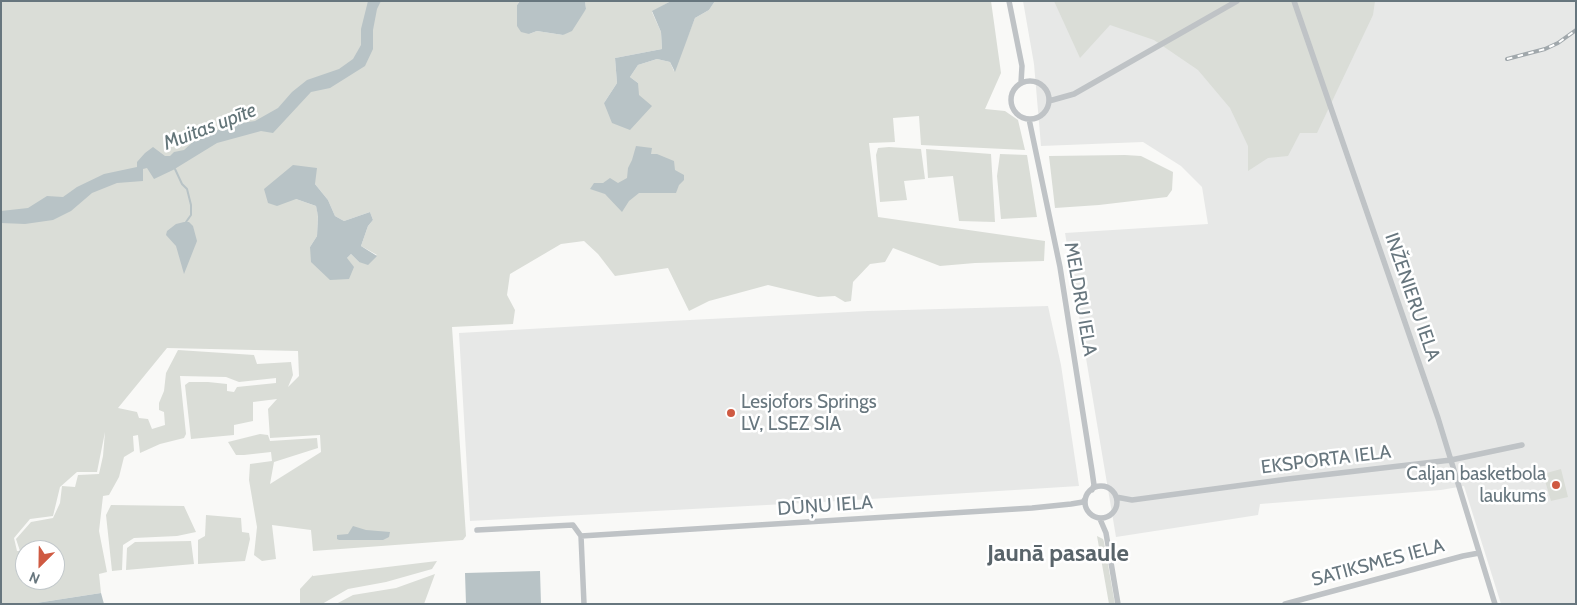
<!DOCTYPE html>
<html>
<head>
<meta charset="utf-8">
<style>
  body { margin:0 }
  #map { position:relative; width:1577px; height:605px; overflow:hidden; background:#f9f9f7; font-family:Cabin,sans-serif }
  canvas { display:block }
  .frame { position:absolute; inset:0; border:2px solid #67767e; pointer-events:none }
  .north { position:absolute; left:15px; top:540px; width:50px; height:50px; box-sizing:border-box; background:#fff; border:1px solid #c2c8cb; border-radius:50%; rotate:203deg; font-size:14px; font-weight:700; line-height:20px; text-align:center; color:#67767e }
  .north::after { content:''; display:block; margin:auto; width:18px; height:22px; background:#cf5a42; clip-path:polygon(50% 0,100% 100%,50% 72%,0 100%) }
</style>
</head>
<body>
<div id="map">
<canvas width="1577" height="605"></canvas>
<div class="frame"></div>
<div class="north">N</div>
</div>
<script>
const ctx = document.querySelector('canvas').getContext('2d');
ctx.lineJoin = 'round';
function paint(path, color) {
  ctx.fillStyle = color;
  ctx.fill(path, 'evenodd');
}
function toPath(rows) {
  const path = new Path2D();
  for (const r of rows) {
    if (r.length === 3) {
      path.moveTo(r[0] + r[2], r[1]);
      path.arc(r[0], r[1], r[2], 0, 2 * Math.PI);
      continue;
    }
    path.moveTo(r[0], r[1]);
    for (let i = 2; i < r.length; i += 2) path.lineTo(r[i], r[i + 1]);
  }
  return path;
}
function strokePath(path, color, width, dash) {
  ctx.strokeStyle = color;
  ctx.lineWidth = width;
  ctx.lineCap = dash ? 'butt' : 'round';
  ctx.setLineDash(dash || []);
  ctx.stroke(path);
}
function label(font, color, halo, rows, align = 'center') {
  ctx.font = font + ' Cabin,sans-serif';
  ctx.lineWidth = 5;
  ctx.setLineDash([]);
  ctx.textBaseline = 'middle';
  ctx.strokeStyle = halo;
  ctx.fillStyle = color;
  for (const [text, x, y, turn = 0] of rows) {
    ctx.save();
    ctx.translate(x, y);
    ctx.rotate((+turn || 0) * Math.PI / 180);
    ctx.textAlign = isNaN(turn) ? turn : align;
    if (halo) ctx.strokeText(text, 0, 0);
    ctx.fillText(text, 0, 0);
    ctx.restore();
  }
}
paint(toPath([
  [1023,1,1576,1,1576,604,1501,604,1464,486,1441,490,1260,504,1258,515,1116,537,1065,233,1208,224,1202,187,1181,166,1143,142,1041,146,1034,64],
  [1048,306,1061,365,1079,486,822,502,470,521,459,333,670,321,868,311]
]), '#e7e8e7');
paint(toPath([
  [1,1,520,1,517,5,529,34,537,31,563,35,586,9,585,1,671,1,652,12,661,32,662,49,615,58,617,83,604,103,638,95,638,83,630,77,638,65,657,59,670,62,674,71,695,18,709,10,715,1,991,1,1001,73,985,109,1005,111,1018,120,1025,150,921,145,919,116,893,118,895,142,869,143,878,217,1045,241,1044,261,975,263,940,266,893,248,885,262,870,264,853,282,851,301,845,302,835,296,818,297,768,285,709,301,689,311,668,268,615,276,598,254,584,241,561,244,510,274,507,295,515,310,513,324,452,327,466,536,463,540,313,551,311,530,272,525,276,559,262,561,254,555,257,527,249,480,250,464,272,461,271,452,244,455,236,455,228,442,260,434,268,435,270,441,317,438,318,448,274,462,270,484,321,452,320,435,270,438,268,409,277,399,253,402,253,421,234,425,234,435,191,439,185,385,189,382,208,382,227,384,227,391,234,392,237,387,276,383,276,378,239,382,226,377,180,376,186,434,184,438,160,444,140,453,138,435,133,436,134,451,124,457,119,477,109,495,103,496,99,531,107,572,99,574,101,593,30,604,1,603],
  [315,184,328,200,335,216,344,221,370,212,373,220,368,226,361,246,377,255,359,262,351,254,347,258,310,247,317,236,318,215,316,206,296,199],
  [167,348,298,351,299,376,288,387,293,375,291,362,257,364,254,355,178,350,166,373,164,391,159,403,159,410,164,412,165,425,152,429,148,419,139,418,137,412,118,408],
  [105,432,103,456,99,474,78,475,75,487,62,486,60,503,53,518,31,522,16,539,20,551,17,551,14,538,30,519,53,516,60,487,77,472,97,472],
  [25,550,55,550,55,580,25,580],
  [1054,1,1375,1,1373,15,1317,133,1300,133,1288,156,1268,158,1248,171,1248,146,1230,108,1198,70,1154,40,1110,25,1080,58],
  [889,147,921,149,925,179,904,181,907,200,880,202,876,155,878,148],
  [926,149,991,154,995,222,959,221,953,176,928,178],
  [1000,154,1027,155,1037,217,1001,219,997,176],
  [1125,155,1141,156,1173,172,1172,190,1167,197,1099,205,1055,208,1049,156],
  [1561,469,1568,497,1551,501,1543,474],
  [111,505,184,506,196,532,177,536,134,538,123,545,122,570,112,571,106,515],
  [206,515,241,518,242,532,249,533,250,539,245,561,198,564,198,540,205,536],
  [1097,536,1103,539,1104,542,1115,604,1109,604],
  [191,541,194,564,126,570,127,548,135,542],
  [437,561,432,569,386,582,348,589,322,604,300,604,300,589,313,575,313,576],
  [435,574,424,604,336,604,353,595,396,588]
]), '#daddd7');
paint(toPath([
  [368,1,381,1,377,9,373,30,373,49,365,66,330,88,311,92,273,133,261,131,217,143,173,170,154,179,147,168,143,169,143,181,117,183,92,193,71,211,53,220,25,224,1,223,1,211,28,208,47,196,63,197,77,187,104,174,137,167,137,162,145,153,153,147,165,156,170,156,174,152,184,150,195,140,210,132,242,123,255,121,278,108,292,92,307,80,339,69,353,59,361,45,361,29],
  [520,1,585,1,586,9,572,31,563,35,537,31,529,34,521,32,517,26,517,5],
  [671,1,715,1,709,10,695,18,675,72,670,62,657,59,638,65,630,77,638,83,639,95,652,106,630,130,612,123,604,103,617,83,615,58,662,49,661,32,652,11],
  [636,146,652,148,651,154,657,154,674,161,675,170,684,175,684,180,679,185,676,193,639,193,629,201,622,212,605,194,590,189,594,183,603,183,610,178,618,183,627,178,628,168,632,160],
  [293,165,317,168,315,184,328,200,335,216,344,221,370,212,373,220,368,226,361,246,377,256,368,265,359,262,351,254,347,258,354,267,349,279,330,280,311,262,310,247,317,236,318,216,316,206,296,199,277,206,268,203,264,189],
  [184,222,189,222,193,226,197,241,184,274,176,246,166,235,167,231,176,224],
  [353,526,366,530,390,532,389,537,383,540,339,540,337,539,337,535,348,534],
  [540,571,541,604,466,604,465,573],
  [101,593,104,604,30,604]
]), '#b8c3c6');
strokePath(toPath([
  [175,169,182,184,187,189,191,205,191,215,186,222]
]), '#b8c3c6', 2);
strokePath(toPath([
  [1009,1,1022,66,1021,83],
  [1294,1,1438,418,1495,604],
  [1030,100,19],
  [1049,101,1074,94,1237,1],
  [1029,119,1060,267,1092,471,1094,485,1092,490],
  [1101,502,16],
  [1116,497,1132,500,1288,479,1451,460,1522,445],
  [1100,519,1106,533,1118,604],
  [477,530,573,525,581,536,584,604],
  [581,536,1032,508,1071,504,1083,502,1085,499],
  [1285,604,1463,556,1479,553]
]), '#bfc3c6', 5.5);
const rail = toPath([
  [1507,59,1545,49,1558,43,1576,30]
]);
strokePath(rail, '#a1a8ac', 4);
strokePath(rail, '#fff', 2, [5.5]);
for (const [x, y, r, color] of [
  [731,413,5,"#cf5a42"],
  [1556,485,5,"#cf5a42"]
]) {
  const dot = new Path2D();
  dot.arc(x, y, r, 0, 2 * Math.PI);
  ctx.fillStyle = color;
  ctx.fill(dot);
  strokePath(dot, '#fff', 2);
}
label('19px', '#67767e', '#fff', [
  ["INŽENIERU IELA",1412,297,71],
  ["MELDRU IELA",1080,299,80],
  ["EKSPORTA IELA",1326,460,-7],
  ["DŪŅU IELA",825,506,-4],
  ["SATIKSMES IELA",1378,563,-15]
]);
label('19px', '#67767e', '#fff', [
  ["Lesjofors Springs",741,402],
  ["LV, LSEZ SIA",741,424],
  ["Caljan basketbola",1546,474,"right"],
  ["laukums",1546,496,"right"]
], 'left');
label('italic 20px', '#627478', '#fff', [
  ["Muitas upīte",210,127,-21]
]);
label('bold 24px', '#59646a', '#fff', [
  ["Jaunā pasaule",1058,554]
]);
</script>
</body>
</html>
